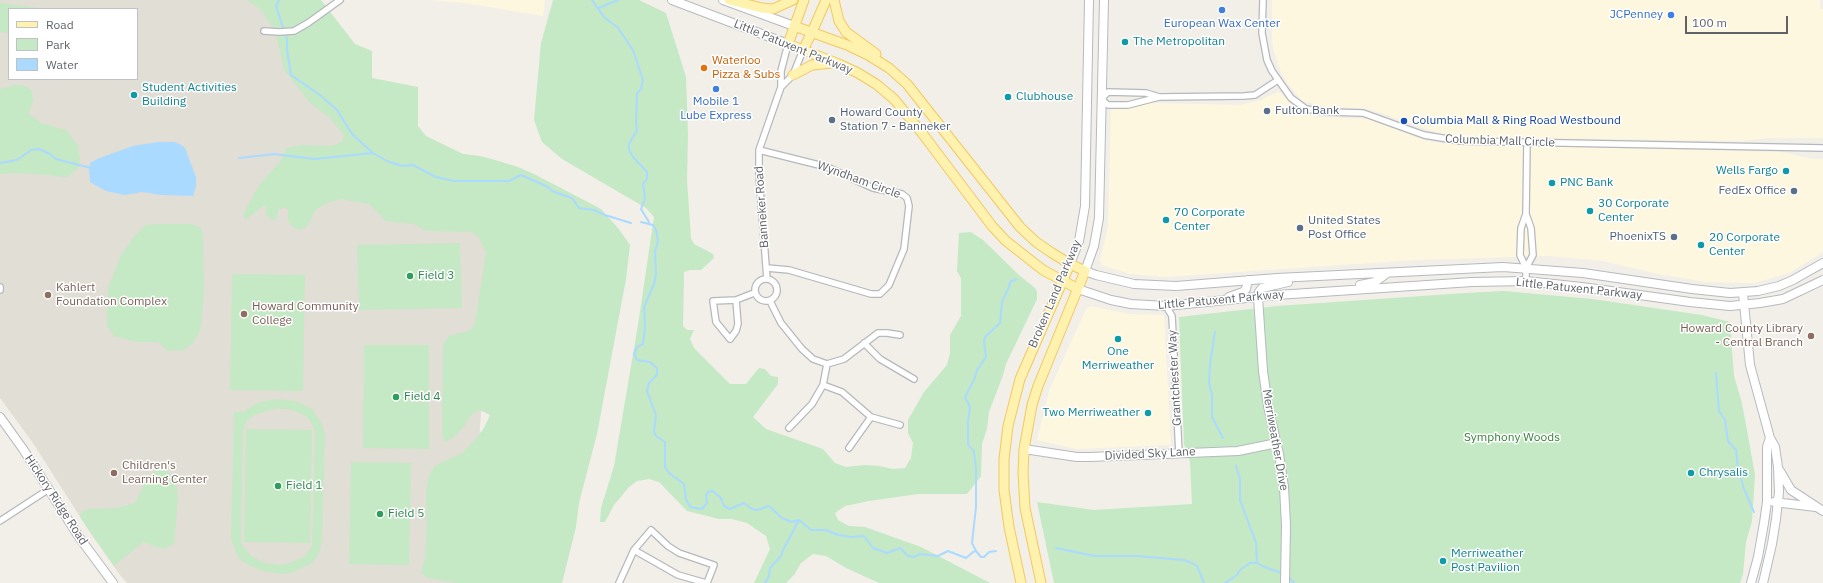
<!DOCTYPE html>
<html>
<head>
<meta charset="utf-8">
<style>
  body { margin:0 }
  #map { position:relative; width:1823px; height:583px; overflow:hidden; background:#f1efe8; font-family:"IBM Plex Sans",sans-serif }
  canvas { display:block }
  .legend { position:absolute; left:8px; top:8px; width:130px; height:72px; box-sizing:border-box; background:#fff; border:1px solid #bfc1c3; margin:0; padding:5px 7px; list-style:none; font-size:12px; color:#5f6368 }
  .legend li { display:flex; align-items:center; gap:8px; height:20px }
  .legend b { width:20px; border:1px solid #bfc1c3 }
  .scale { position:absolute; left:1685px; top:16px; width:103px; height:18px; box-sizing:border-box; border:2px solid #5f6368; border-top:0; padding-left:5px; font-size:12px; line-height:14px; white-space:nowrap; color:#5f6368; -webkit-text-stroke:3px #fff; paint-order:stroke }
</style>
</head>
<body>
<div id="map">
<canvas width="1823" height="583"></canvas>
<ul class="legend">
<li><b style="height:5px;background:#fff2af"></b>Road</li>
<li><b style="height:11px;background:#c5e8c5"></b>Park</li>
<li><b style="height:11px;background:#aadaff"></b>Water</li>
</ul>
<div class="scale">100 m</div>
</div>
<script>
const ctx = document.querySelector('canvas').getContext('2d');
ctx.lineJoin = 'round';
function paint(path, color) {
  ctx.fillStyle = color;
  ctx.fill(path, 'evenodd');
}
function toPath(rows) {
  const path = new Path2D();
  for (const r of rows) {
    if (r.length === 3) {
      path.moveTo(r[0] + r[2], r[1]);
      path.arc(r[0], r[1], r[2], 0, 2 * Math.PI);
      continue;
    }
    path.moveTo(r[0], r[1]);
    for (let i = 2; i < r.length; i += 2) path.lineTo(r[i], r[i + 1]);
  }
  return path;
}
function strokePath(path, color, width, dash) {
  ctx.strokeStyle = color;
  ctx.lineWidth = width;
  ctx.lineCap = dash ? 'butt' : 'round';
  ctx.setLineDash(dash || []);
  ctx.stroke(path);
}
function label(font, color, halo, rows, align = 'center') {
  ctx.font = font + ' "IBM Plex Sans",sans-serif';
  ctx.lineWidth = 3;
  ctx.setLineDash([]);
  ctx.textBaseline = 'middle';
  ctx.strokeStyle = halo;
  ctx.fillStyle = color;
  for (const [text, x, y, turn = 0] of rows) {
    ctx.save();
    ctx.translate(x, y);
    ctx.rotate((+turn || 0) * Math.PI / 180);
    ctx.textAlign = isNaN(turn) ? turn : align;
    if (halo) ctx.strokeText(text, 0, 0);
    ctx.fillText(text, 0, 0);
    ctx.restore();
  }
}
paint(toPath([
  [430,0,545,0,543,16,465,3],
  [1272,0,1820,0,1820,9,1823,9,1823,138,1768,138,1744,141,1470,137,1440,134,1372,110,1361,108,1324,107,1301,100,1288,84,1281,73,1273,48,1272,34],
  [1278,92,1281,93,1296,110,1303,113,1319,117,1368,119,1427,141,1446,144,1781,152,1813,159,1823,159,1823,252,1791,272,1766,280,1753,283,1706,282,1658,274,1603,261,1548,256,1415,260,1165,277,1130,274,1102,265,1100,260,1108,227,1111,108,1153,103,1240,105,1260,100],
  [1091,306,1128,314,1164,315,1171,445,1077,449,1037,440,1049,391,1086,309]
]), '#fef7e0');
paint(toPath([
  [0,0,297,0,494,230,469,583,127,583,120,575,91,534,33,443,0,398],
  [9,9,137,9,137,79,9,79]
]), '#e1ded6');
paint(toPath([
  [247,0,321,0,355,44,372,51,372,78,418,87,418,126,426,136,463,154,480,156,495,160,518,167,536,175,601,209,618,228,630,245,626,279,597,434,579,503,576,527,562,583,456,583,428,578,421,573,425,558,427,531,426,495,428,478,434,466,462,453,474,441,484,428,490,415,480,410,472,414,462,429,453,438,446,442,442,436,443,344,449,336,471,330,475,324,486,252,479,238,472,232,426,231,414,224,386,221,369,204,341,199,327,203,316,209,308,225,302,230,294,228,288,221,288,209,285,207,278,210,277,217,273,221,266,214,266,205,259,209,245,220,243,215,254,194,261,183,280,162,286,148,303,145,332,146,342,142,344,135,329,117,310,103,284,70,282,58,274,29,260,9],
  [553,0,639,0,666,13,686,77,688,135,687,180,691,238,694,244,713,254,714,258,701,270,690,270,684,272,683,326,687,330,694,330,690,339,694,348,730,384,746,384,759,368,765,369,771,376,778,377,778,384,753,417,766,429,823,449,835,463,846,467,865,465,879,466,893,469,905,468,911,458,913,443,908,433,908,420,924,392,947,365,950,353,950,335,961,316,961,278,957,271,959,233,971,232,983,240,1019,275,1035,288,1037,292,1037,299,1006,364,1003,375,989,412,987,429,982,444,981,476,967,494,918,494,869,501,845,506,835,513,838,520,849,526,865,527,921,547,990,583,879,583,846,568,826,556,813,554,801,563,794,575,786,583,754,583,770,549,766,536,747,523,732,519,719,519,687,511,659,482,649,479,637,481,629,487,614,505,605,522,600,522,601,508,614,466,638,325,654,217,646,208,562,159,542,142,534,120,541,43],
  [0,3,48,9,9,9,9,33,0,32],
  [14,85,25,86,32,90,33,102,28,113,41,123,66,130,78,146,80,158,78,169,67,177,22,173,0,174,0,89],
  [159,224,191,224,200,227,203,234,204,290,201,328,193,343,184,350,168,351,158,342,137,342,114,336,107,326,108,288,121,255,133,238,145,225],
  [460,243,462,308,359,310,357,245],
  [232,274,305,275,303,391,230,390],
  [1504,291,1592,299,1702,315,1730,322,1734,376,1742,403,1755,475,1752,521,1746,542,1743,574,1740,583,1054,583,1037,502,1094,510,1192,504,1190,462,1184,444,1179,317,1277,306,1465,293],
  [364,345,429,345,429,449,363,448],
  [276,399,295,401,312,409,322,424,325,435,322,538,320,549,317,557,310,564,291,573,282,574,262,571,243,562,237,555,231,538,234,412,243,412,257,403],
  [277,408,292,410,306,416,314,427,315,436,312,546,304,557,289,563,282,565,264,563,250,555,242,544,241,537,243,431,247,421,254,415],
  [246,429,312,430,310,543,244,542],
  [351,462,411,463,409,565,349,564],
  [165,468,175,479,178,497,174,544,163,549,143,542,114,566,80,517,81,512,89,509,117,508,135,503,147,479,156,470]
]), '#c5e8c5');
paint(toPath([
  [158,142,174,142,180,144,185,148,196,177,196,186,193,196,161,195,142,192,125,195,106,191,90,182,89,168,90,163,97,159,133,146]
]), '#aadaff');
strokePath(toPath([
  [279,0,276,6,287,39,287,50,291,75,320,95,337,110,352,134,373,153],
  [592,0,604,17,618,28,633,50,643,80,641,89,637,93,636,123,637,130,629,144,629,150,633,157,647,172,647,179,643,184,645,198,641,209,649,222],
  [599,8,618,0],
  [239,158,274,154,314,159,373,153,387,161,402,166,413,165,436,177,454,181,509,181,521,175,548,187,552,191,572,198,579,208,594,210,605,215,631,223],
  [0,163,17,160,31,150,39,149,50,154,56,159,91,168],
  [641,222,653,225,656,230,658,241,655,251,656,274,654,284,644,307,645,327,643,344,637,347,634,354,637,360,650,362,657,368,657,375,649,383,647,391,656,415,654,432,656,436,665,442,665,467,669,473,684,484,686,499,690,507,702,509,707,503,706,495,708,492,713,491,721,498,724,506,730,509,744,503,752,509,757,510,769,506,782,518,792,522,799,520,811,530,826,530,838,535,852,537,864,536,873,548,887,553,900,548,908,556,914,557,920,554,938,556,948,551,966,558,973,552,976,551,981,557,984,557,989,552,996,551],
  [1215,332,1210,364,1209,383,1212,395,1212,417,1223,438],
  [1716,373,1719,411,1725,420,1728,441,1736,450,1738,469,1744,489,1754,512],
  [1236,466,1240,479,1240,500,1256,543,1257,563],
  [1056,548,1094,556,1137,556,1183,560,1192,563,1197,566,1204,583],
  [976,551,972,543,976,507,976,469,974,452,968,444,968,421,970,407,965,397,974,380,977,370,986,357,984,341,985,337,1000,323,1002,302,1009,287,1010,282,1016,279],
  [1288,576,1294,583],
  [765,583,769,576,770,568,781,556,782,552,799,520],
  [1225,583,1237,575,1240,570,1250,563,1257,563,1264,567,1282,573]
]), '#aadaff', 2);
const street = toPath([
  [1263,0,1262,33,1267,60,1272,71,1291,98,1306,109,1329,112,1363,113,1424,135,1460,141,1823,148],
  [264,31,279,32,294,31,308,23,340,0],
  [781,87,793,75,803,50],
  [1159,97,1128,105,1108,105,1101,99,1108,92,1146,93,1159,97,1244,96,1255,95,1278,80],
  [759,150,827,167,873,188,902,194,907,198,909,206,904,249,889,285,880,294,871,294,789,270,767,268],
  [1526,214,1531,228,1533,255,1526,268],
  [766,290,11],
  [767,279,759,175,759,150,781,87,781,71,788,44],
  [1526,281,1526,268,1520,255,1521,228,1526,214,1527,143],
  [0,287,0,290],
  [736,300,738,324,736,331,730,339,716,322,713,301,736,300,754,293],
  [770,301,781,323,802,349,813,359,827,364],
  [1166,306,1172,316,1179,453],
  [864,343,880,359,914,379],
  [900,425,871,417,842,392,823,385,827,364,844,359,878,333,887,333,900,335],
  [789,428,812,404,823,385],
  [849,448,871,417],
  [0,521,49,489],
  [634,550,678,575,706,583],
  [619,583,634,550,651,530,668,546,679,553,714,565,707,583]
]);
const secondary = toPath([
  [672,0,788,44],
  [723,0,794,26],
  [1104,0,1099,218,1094,246,1085,271,1096,275,1134,284,1176,286,1277,278,1503,267,1583,273,1692,289,1730,293,1758,291,1779,286,1793,280,1823,263],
  [1070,264,1079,241,1085,206,1089,0],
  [1360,285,1375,282,1386,274],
  [1078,289,1111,300,1131,304,1166,306,1277,295,1472,282,1526,281,1582,287,1690,302,1730,306,1760,303,1783,299,1823,280],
  [1743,293,1750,365,1770,438,1775,447,1778,467,1779,492,1776,519,1772,544,1763,583],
  [1229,297,1243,292,1246,289,1248,280],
  [0,417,23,449,79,537,113,583],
  [1024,449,1077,457,1090,457,1238,451,1277,443],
  [1780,471,1791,490,1823,511],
  [1774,502,1816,507],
  [1285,583,1286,525,1284,487,1279,454,1268,406,1263,371,1258,297,1259,292,1262,288,1288,282],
  [1751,583,1758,557,1764,523,1767,502,1767,447,1770,438]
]);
const primary = toPath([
  [729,0,762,8,773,9,793,0],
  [804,0,788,44,839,64,858,73,876,84,894,99,922,133,992,226,1006,241,1043,270,1078,289],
  [834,0,839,21,846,32,876,54],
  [794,26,847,45,868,55,889,68,907,84,1020,227,1036,242,1052,253,1070,264,1085,271,1038,386,1032,405,1024,449,1023,473,1025,508,1041,583],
  [803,50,812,32,826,0],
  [793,75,812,65,832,63],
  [1021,583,1009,527,1004,490,1004,459,1008,426,1020,379,1070,264]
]);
strokePath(street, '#b5b8bc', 8);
strokePath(secondary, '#b6babf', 10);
strokePath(primary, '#f2c960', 11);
strokePath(street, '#fff', 5.5);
strokePath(secondary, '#fff', 8);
strokePath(primary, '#fff2af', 9);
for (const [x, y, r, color] of [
  [1222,10,4,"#3f7fe0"],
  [1671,15,4,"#3f7fe0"],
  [1125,42,4,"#0f9aa8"],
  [704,68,4,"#e8710a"],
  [716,89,4,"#3f7fe0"],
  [134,95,4,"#0f9aa8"],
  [1008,97,4,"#0f9aa8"],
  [1267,111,4,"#5c6f8a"],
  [832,120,4,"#5c6f8a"],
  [1404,121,4,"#1a4fb4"],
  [1786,171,4,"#0f9aa8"],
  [1552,183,4,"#0f9aa8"],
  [1794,191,4,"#5c6f8a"],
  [1590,211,4,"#0f9aa8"],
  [1166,220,4,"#0f9aa8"],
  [1300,228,4,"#5c6f8a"],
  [1674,237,4,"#5c6f8a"],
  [1701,245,4,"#0f9aa8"],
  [410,276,4,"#2e9e5b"],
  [48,295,4,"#8d6e63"],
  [244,314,4,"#8d6e63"],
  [1811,336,4,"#8d6e63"],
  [1118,339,4,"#0f9aa8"],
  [396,397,4,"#2e9e5b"],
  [1148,413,4,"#0f9aa8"],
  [114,473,4,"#8d6e63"],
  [1691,473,4,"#0f9aa8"],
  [278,486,4,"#2e9e5b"],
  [380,514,4,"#2e9e5b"],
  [1443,561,4,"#0f9aa8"]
]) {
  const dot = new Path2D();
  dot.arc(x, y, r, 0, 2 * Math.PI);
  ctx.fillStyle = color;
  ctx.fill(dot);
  strokePath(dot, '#fff', 1.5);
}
label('12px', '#366cbe', '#fff', [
  ["JCPenney",1663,15,"right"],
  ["European Wax Center",1222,24],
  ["Mobile 1",716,102],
  ["Lube Express",716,116]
]);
label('12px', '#0d838f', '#fff', [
  ["The Metropolitan",1133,42],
  ["Student Activities",142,88],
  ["Building",142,102],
  ["Clubhouse",1016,97],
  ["Wells Fargo",1778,171,"right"],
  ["PNC Bank",1560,183],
  ["30 Corporate",1598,204],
  ["Center",1598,218],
  ["70 Corporate",1174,213],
  ["Center",1174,227],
  ["20 Corporate",1709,238],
  ["Center",1709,252],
  ["One",1118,352,"center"],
  ["Merriweather",1118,366,"center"],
  ["Two Merriweather",1140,413,"right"],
  ["Chrysalis",1699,473],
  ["Merriweather",1451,554],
  ["Post Pavilion",1451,568]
], 'left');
label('12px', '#5f6368', '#fff', [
  ["Little Patuxent Parkway",793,47,22],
  ["Columbia Mall Circle",1500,141,2],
  ["Wyndham Circle",859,180,20],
  ["Banneker Road",762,207,-94],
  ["Little Patuxent Parkway",1579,289,6],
  ["Broken Land Parkway",1055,294,-67],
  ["Little Patuxent Parkway",1221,300,-5],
  ["Grantchester Way",1175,378,-93],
  ["Merriweather Drive",1275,440,80],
  ["Divided Sky Lane",1150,454,-3],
  ["Hickory Ridge Road",56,500,57]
]);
label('12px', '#c56008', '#fff', [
  ["Waterloo",712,61],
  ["Pizza & Subs",712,75]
], 'left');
label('12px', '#4e5e75', '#fff', [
  ["Fulton Bank",1275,111],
  ["Howard County",840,113],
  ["Station 7 - Banneker",840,127],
  ["FedEx Office",1786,191,"right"],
  ["United States",1308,221],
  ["Post Office",1308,235],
  ["PhoenixTS",1666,237,"right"]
], 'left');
label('12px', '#164399', '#fff', [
  ["Columbia Mall & Ring Road Westbound",1412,121]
], 'left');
label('12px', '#27864d', '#fff', [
  ["Field 3",418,276],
  ["Field 4",404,397],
  ["Field 1",286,486],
  ["Field 5",388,514]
], 'left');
label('12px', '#785e54', '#fff', [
  ["Kahlert",56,288],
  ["Foundation Complex",56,302],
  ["Howard Community",252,307],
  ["College",252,321],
  ["Howard County Library",1803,329,"right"],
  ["- Central Branch",1803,343,"right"],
  ["Children's",122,466],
  ["Learning Center",122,480]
], 'left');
label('12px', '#348238', '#fff', [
  ["Symphony Woods",1512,438]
]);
</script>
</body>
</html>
